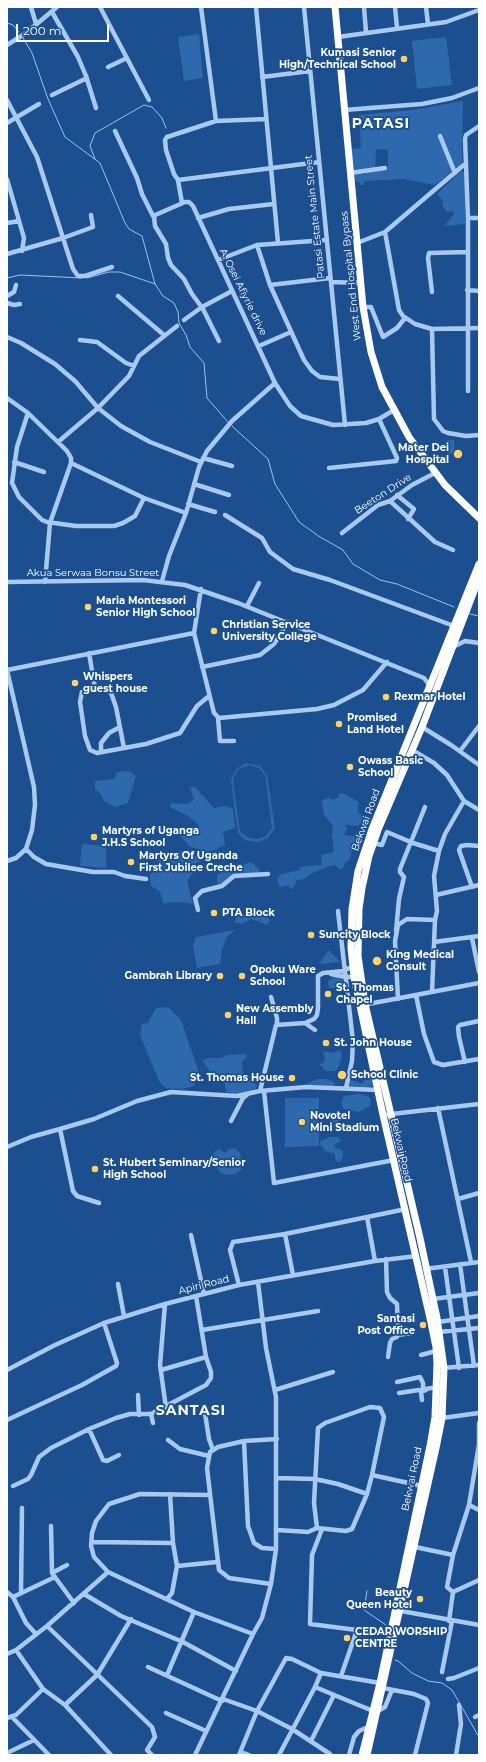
<!DOCTYPE html>
<html>
<head>
<meta charset="utf-8">
<style>
  body { margin:0 }
  #map { position:relative; width:486px; height:1762px; overflow:hidden; background:#1b4f8f; font-family:Montserrat,sans-serif }
  canvas { display:block }
  .frame { position:absolute; inset:0; border:8px solid #fff; pointer-events:none }
  .scale { position:absolute; left:16px; top:24px; width:93px; height:18px; box-sizing:border-box; border:2px solid #fff; border-top:0; padding-left:5px; font-size:12px; line-height:14px; white-space:nowrap; color:#fff; -webkit-text-stroke:3px #1b4f8f; paint-order:stroke }
</style>
</head>
<body>
<div id="map">
<canvas width="486" height="1762"></canvas>
<div class="frame"></div>
<div class="scale">200 m</div>
</div>
<script>
const ctx = document.querySelector('canvas').getContext('2d');
ctx.lineJoin = 'round';
function paint(path, color) {
  ctx.fillStyle = color;
  ctx.fill(path, 'evenodd');
}
function toPath(rows) {
  const path = new Path2D();
  for (const r of rows) {
    path.moveTo(r[0], r[1]);
    for (let i = 2; i < r.length; i += 2) path.lineTo(r[i], r[i + 1]);
  }
  return path;
}
function strokePath(path, color, width, dash) {
  ctx.strokeStyle = color;
  ctx.lineWidth = width;
  ctx.lineCap = dash ? 'butt' : 'round';
  ctx.setLineDash(dash || []);
  ctx.stroke(path);
}
function label(font, color, halo, rows, align = 'center') {
  ctx.font = font + ' Montserrat,sans-serif';
  ctx.lineWidth = 3.5;
  ctx.setLineDash([]);
  ctx.textBaseline = 'middle';
  ctx.strokeStyle = halo;
  ctx.fillStyle = color;
  for (const [text, x, y, turn = 0] of rows) {
    ctx.save();
    ctx.translate(x, y);
    ctx.rotate((+turn || 0) * Math.PI / 180);
    ctx.textAlign = isNaN(turn) ? turn : align;
    if (halo) ctx.strokeText(text, 0, 0);
    ctx.fillText(text, 0, 0);
    ctx.restore();
  }
}
paint(toPath([
  [199,34,203,78,184,81,178,37],
  [446,37,452,85,417,89,412,41],
  [463,101,462,163,435,185,403,179,364,181,364,185,360,185,359,182,356,182,354,174,362,173,365,175,365,172,388,169,388,150,376,149,375,168,354,171,351,149,361,148,359,115,413,110],
  [461,171,464,172,465,175,465,224,444,226,454,214,454,211,447,212,443,206,443,201,437,194],
  [447,440,454,440,455,454,447,454],
  [246,763,260,766,267,775,275,828,268,838,257,842,245,840,238,833,231,780,236,769],
  [249,765,259,768,265,775,272,828,266,836,257,839,249,838,240,832,233,780,237,770],
  [128,771,136,776,128,803,115,807,104,801,101,794,95,789,95,781,114,779,117,772],
  [190,787,195,787,214,808,226,806,233,809,235,828,223,832,225,845,210,852,209,859,195,863,195,870,187,881,193,904,181,902,163,903,160,891,151,886,150,876,157,865,159,857,169,856,176,862,178,852,188,850,193,858,199,849,190,847,178,833,179,829,188,827,195,830,199,825,188,816,170,807,171,803,187,804,194,800],
  [343,793,359,802,358,812,364,818,361,824,357,826,345,825,347,829,344,835,354,836,359,839,356,847,352,850,350,859,345,863,342,870,335,865,330,866,310,874,304,879,297,880,293,889,284,885,284,887,280,887,277,880,281,874,300,870,301,867,306,866,322,865,321,855,334,852,332,836,333,826,324,815,322,800,328,798,333,800,339,797,338,794],
  [82,844,106,846,106,868,80,866],
  [251,862,258,868,260,873,229,877,221,885,217,884,217,874],
  [258,910,265,912,270,920,267,925,252,919,241,924,234,922,237,917],
  [235,930,227,937,222,949,220,964,197,968,193,945,196,937],
  [329,950,340,962,319,964],
  [334,977,342,977,344,988,329,988,328,981],
  [168,1007,181,1020,199,1073,194,1086,182,1089,165,1088,159,1081,140,1035,142,1024,148,1023,156,1008],
  [340,1050,342,1056,338,1068,335,1071,326,1071,319,1064,323,1063,325,1060,323,1051,333,1053],
  [246,1054,247,1058,242,1061,242,1065,243,1072,246,1078,257,1085,255,1091,245,1093,234,1094,226,1092,224,1079,211,1073,202,1060,208,1058,221,1058,227,1055],
  [367,1078,371,1079,373,1085,366,1088,350,1087,346,1082,352,1080,361,1084],
  [317,1079,326,1079,334,1082,335,1085,332,1087,307,1085,308,1083],
  [359,1094,368,1096,371,1100,370,1106,359,1112,343,1109,341,1102,344,1096],
  [285,1098,319,1098,319,1146,285,1147],
  [330,1114,340,1114,340,1129,330,1129],
  [329,1137,338,1137,341,1141,334,1145,335,1147,343,1151,343,1156,339,1163,335,1159,335,1154,325,1151,320,1144,321,1140,326,1139],
  [235,1148,240,1153,242,1161,241,1170,235,1174,227,1175,221,1173,212,1161,214,1152,219,1149,225,1153,229,1149]
]), '#2e69ad');
strokePath(toPath([
  [7,23,13,25,19,32],
  [23,38,32,53,48,99,65,137,100,163,125,223,129,229,142,236,155,284,163,296,174,303,178,312,179,323,186,335,190,347,204,363,207,398,228,422],
  [95,159,90,146,95,133,144,105,152,107,162,118,166,128],
  [7,278,20,275,82,278],
  [87,278,109,272,120,272,155,284],
  [232,426,268,459,275,484,299,522,320,537,343,550,353,564,380,580,397,584,454,607],
  [470,614,479,616],
  [367,1591,364,1610,386,1625],
  [395,1660,398,1661,412,1673,428,1681,442,1683,452,1690,479,1737]
]), '#9cc4f0', 1);
strokePath(toPath([
  [31,7,36,24],
  [100,7,149,100],
  [201,7,216,121],
  [256,7,278,243],
  [304,7,345,425],
  [364,7,366,32],
  [395,7,397,28],
  [426,7,428,24],
  [52,12,78,57,86,76,96,108],
  [338,37,446,22,479,10],
  [7,45,26,33,57,7],
  [108,67,127,58],
  [262,77,310,71],
  [52,95,87,78],
  [7,100,37,157,63,238,93,227,91,215],
  [344,110,422,104,452,98,479,88],
  [7,123,39,104],
  [115,131,137,178,142,194,153,216,185,202,189,202,193,206,275,383,290,406,301,416,333,425,366,423,379,419,394,410],
  [440,136,455,173],
  [350,173,385,168],
  [7,179,24,238,22,251],
  [178,180,319,162],
  [182,203,178,180,174,174,166,150,165,140,167,137,216,121,266,119],
  [154,216,155,226,166,244,168,258,171,265,184,279,192,294,203,309,219,341],
  [198,218,229,209,274,204],
  [468,218,479,218],
  [7,223,19,221],
  [385,232,399,310,403,316,415,324,432,329,479,328],
  [357,243,385,232,466,163],
  [257,245,270,285,304,360,312,371,320,377,340,379],
  [7,254,63,238,73,269,78,276,85,276,112,267],
  [218,260,257,245,327,240],
  [331,282,362,283],
  [270,285,330,278],
  [467,290,479,291],
  [432,292,428,258,429,253,467,252],
  [7,296,14,292,16,285],
  [118,296,164,335],
  [7,303,14,305,20,304],
  [363,307,371,307,383,337,397,328,405,318],
  [184,320,202,307,232,291],
  [432,329,434,419,443,431,448,433,466,436,479,435],
  [7,337,21,343,55,364,75,381,98,408,121,426,150,442,201,462],
  [80,340,97,342,126,363,134,366],
  [259,346,291,332],
  [468,391,468,218,465,139,466,135,479,126],
  [7,398,28,413,67,451,71,458,71,463,50,523,45,582],
  [28,413,17,447,12,483,19,497,42,520,47,522,76,526,114,526,123,523,135,516,144,498],
  [58,442,98,408,129,376,139,356,177,326],
  [203,458,232,466],
  [14,462,44,472],
  [71,463,144,498,186,513],
  [329,468,396,461,397,458,379,419],
  [194,484,229,495],
  [397,495,414,509,408,519],
  [390,501,435,542,453,550],
  [188,504,215,512],
  [225,515,262,538,270,552,293,569,330,580,454,626],
  [342,533,378,505,390,501,412,485,435,473],
  [162,581,169,556,186,513,199,467,207,451,232,421,275,383],
  [7,582,143,580,185,585,238,603,424,678,430,686],
  [201,589,194,633,214,713,219,718,317,709,334,705,363,690,387,662],
  [247,606,259,583],
  [453,647,465,641,479,643],
  [89,653,95,688],
  [202,667,260,655,274,644,288,622],
  [7,670,34,787,35,805,32,830,26,849,16,858,7,861],
  [7,670,194,633],
  [218,718,220,741,234,741],
  [422,727,451,745,479,765],
  [124,748,116,707,110,690,105,687,96,688,82,692,80,702,85,736,90,750,97,753,124,748,146,744,180,733,197,706,209,696],
  [412,750,434,763,447,775,464,801,479,810],
  [460,751,479,726],
  [101,752,101,743,109,733,120,727],
  [373,843,382,845,387,832,413,843,439,851,434,876,437,911,435,920,432,992],
  [26,849,34,857,46,864,93,872,114,872,125,876,146,879],
  [439,851,445,834,464,801],
  [472,887,459,850,461,846,467,845,479,846],
  [436,895,479,885],
  [198,910,195,898,202,891,222,886,234,876,268,874],
  [338,911,353,1041,352,1061,346,1088],
  [396,931,399,899,404,877,400,872,400,869,425,807],
  [472,938,479,972],
  [434,942,479,936],
  [331,974,346,977,354,977],
  [416,995,424,1034,434,1062,443,1065,479,1059],
  [271,997,277,1018,277,1024],
  [398,999,395,941,398,925,407,919,435,920],
  [363,1005,479,983],
  [305,1023,315,1030],
  [465,1062,459,1037,458,1027,460,1025,479,1021],
  [260,1091,276,1025,305,1023,314,1019,317,1015,318,1008,318,976,323,973,343,971,345,969,352,968],
  [264,1091,274,1183,394,1160],
  [438,1108,471,1262],
  [383,1115,479,1104],
  [231,1121,243,1098,248,1094],
  [7,1147,31,1137,60,1129],
  [458,1199,479,1193],
  [99,1203,77,1196,73,1191,60,1129,94,1119,137,1101,171,1092,237,1096,260,1091,306,1087,378,1090],
  [367,1217,375,1261],
  [285,1234,293,1275],
  [191,1235,204,1294],
  [386,1259,387,1292,390,1298,397,1304,398,1330,397,1337,392,1339,390,1343,388,1357],
  [460,1264,474,1366],
  [445,1267,459,1368],
  [425,1269,479,1262],
  [118,1284,124,1316],
  [239,1285,230,1250,233,1242,285,1234,406,1209],
  [433,1299,479,1293],
  [165,1304,160,1365,166,1408],
  [438,1322,479,1316],
  [202,1330,318,1311],
  [439,1332,479,1328],
  [397,1335,412,1333],
  [421,1355,436,1351],
  [443,1368,479,1365],
  [7,1370,55,1345,104,1323,165,1304,239,1285,375,1261,417,1256],
  [161,1370,206,1357],
  [397,1382,420,1377,423,1383,423,1389],
  [275,1390,333,1372],
  [399,1393,432,1388],
  [138,1395,139,1415],
  [422,1400,421,1392,426,1390],
  [204,1407,209,1439,213,1450],
  [151,1414,153,1423],
  [442,1418,479,1413],
  [7,1420,82,1385,116,1366,117,1363,104,1323],
  [89,1429,103,1460,107,1461,119,1455],
  [168,1440,180,1449,209,1456],
  [244,1441,248,1526,254,1543,262,1548,276,1549],
  [372,1475,422,1486],
  [277,1478,315,1479,338,1484,367,1494],
  [13,1486,28,1479,31,1475,39,1457,51,1448,89,1429,116,1418,130,1414,151,1414,206,1385,211,1378,211,1372,206,1357,196,1296],
  [210,1495,140,1494,109,1504,96,1521,92,1533,91,1546,94,1557,108,1572,194,1612,253,1634],
  [469,1505,479,1510],
  [51,1526,52,1573,74,1603],
  [322,1529,312,1555,310,1624,357,1630,341,1676],
  [277,1530,308,1532,317,1528,346,1531,352,1529,367,1494,372,1475,384,1417,380,1408,370,1407,325,1423,318,1428,314,1503,317,1528],
  [92,1542,173,1543],
  [415,1547,453,1555],
  [177,1566,217,1562],
  [52,1573,67,1565],
  [271,1584,229,1578,219,1570,207,1468,210,1452,218,1447,244,1441,277,1439],
  [7,1592,13,1597,26,1623,36,1634],
  [453,1592,447,1587,453,1555,469,1505,479,1444,479,1423],
  [453,1592,479,1580],
  [21,1593,22,1508],
  [84,1594,121,1616,183,1642,236,1671],
  [13,1597,55,1577],
  [167,1599,172,1593,177,1566,173,1543,170,1494],
  [401,1611,479,1625],
  [449,1621,453,1592],
  [47,1626,152,1727,155,1737,147,1750,152,1755],
  [16,1650,43,1689,65,1705,111,1755],
  [7,1654,16,1650,47,1626,108,1572],
  [148,1667,222,1701],
  [442,1672,452,1621],
  [167,1675,194,1612],
  [448,1679,454,1678,479,1668],
  [315,1687,373,1711],
  [383,1688,414,1694,426,1699,428,1703,415,1755],
  [223,1699,257,1711,292,1729,330,1754],
  [65,1705,97,1675,131,1619],
  [378,1711,385,1707,392,1690],
  [166,1713,206,1731],
  [12,1717,49,1755],
  [475,1717,479,1715],
  [7,1718,16,1715,43,1689],
  [311,1741,334,1695],
  [241,1752,249,1755],
  [7,1753,34,1740],
  [195,1755,253,1634,262,1618,271,1584,276,1549,276,1397,266,1348,258,1282],
  [239,1755,257,1711,286,1658,292,1659,321,1673,380,1683],
  [279,1755,315,1687,321,1673],
  [349,1755,354,1737,359,1731,368,1727],
  [456,1755,461,1724,459,1705]
]), '#a9c9ee', 4.5);
strokePath(toPath([
  [335,7,363,307,371,352,382,387,409,437,445,485,479,518],
  [362,1755,380,1683,430,1446,435,1417,437,1364,436,1347,430,1318,383,1115,354,977,351,948,352,909,358,871,372,829,479,564],
  [367,1755,436,1448,442,1418,444,1368,437,1318,420,1238,365,1004,358,956,359,909,362,888,369,856,378,830,422,727,479,578]
]), '#fff', 7);
for (const [x, y, r, color] of [
  [404,59,4,"#ffd166"],
  [458,454,5,"#ffd166"],
  [88,607,4,"#ffd166"],
  [214,631,4,"#ffd166"],
  [75,683,4,"#ffd166"],
  [386,697,4,"#ffd166"],
  [339,724,4,"#ffd166"],
  [350,767,4,"#ffd166"],
  [94,837,4,"#ffd166"],
  [131,862,4,"#ffd166"],
  [214,913,4,"#ffd166"],
  [311,935,4,"#ffd166"],
  [377,961,5,"#ffd166"],
  [220,976,4,"#ffd166"],
  [242,976,4,"#ffd166"],
  [328,994,4,"#ffd166"],
  [228,1015,4,"#ffd166"],
  [326,1043,4,"#ffd166"],
  [342,1075,5,"#ffd166"],
  [292,1078,4,"#ffd166"],
  [302,1122,4,"#ffd166"],
  [95,1169,4,"#ffd166"],
  [423,1325,4,"#ffd166"],
  [420,1599,4,"#ffd166"],
  [347,1638,4,"#ffd166"]
]) {
  const dot = new Path2D();
  dot.arc(x, y, r, 0, 2 * Math.PI);
  ctx.fillStyle = color;
  ctx.fill(dot);
  strokePath(dot, '#1b4f8f', 1.5);
}
label('bold 10px', '#fff', '#1b4f8f', [
  ["Kumasi Senior",396,53,"right"],
  ["High/Technical School",396,65,"right"],
  ["Mater Dei",449,448,"right"],
  ["Hospital",449,460,"right"],
  ["Maria Montessori",96,601],
  ["Senior High School",96,613],
  ["Christian Service",222,625],
  ["University College",222,637],
  ["Whispers",83,677],
  ["guest house",83,689],
  ["Rexmar Hotel",394,697],
  ["Promised",347,718],
  ["Land Hotel",347,730],
  ["Owass Basic",358,761],
  ["School",358,773],
  ["Martyrs of Uganga",102,831],
  ["J.H.S School",102,843],
  ["Martyrs Of Uganda",139,856],
  ["First Jubilee Creche",139,868],
  ["PTA Block",222,913],
  ["Suncity Block",319,935],
  ["King Medical",386,955],
  ["Consult",386,967],
  ["Opoku Ware",250,970],
  ["School",250,982],
  ["Gambrah Library",212,976,"right"],
  ["St. Thomas",336,988],
  ["Chapel",336,1000],
  ["New Assembly",236,1009],
  ["Hall",236,1021],
  ["St. John House",334,1043],
  ["School Clinic",351,1075],
  ["St. Thomas House",284,1078,"right"],
  ["Novotel",310,1116],
  ["Mini Stadium",310,1128],
  ["St. Hubert Seminary/Senior",103,1163],
  ["High School",103,1175],
  ["Santasi",415,1319,"right"],
  ["Post Office",415,1331,"right"],
  ["Beauty",412,1593,"right"],
  ["Queen Hotel",412,1605,"right"],
  ["CEDAR WORSHIP",355,1632],
  ["CENTRE",355,1644]
], 'left');
label('10px', '#fff', '#1b4f8f', [
  ["Patasi Estate Main Street",315,217,-96],
  ["West End Hospital Bypass",351,276,-96],
  ["A. Osei Afiyrie drive",243,292,64],
  ["Beeton Drive",383,494,-33],
  ["Akua Serwaa Bonsu Street",93,573],
  ["Bekwai Road",366,820,-70],
  ["Bekwai Road",401,1150,77],
  ["Apiri Road",204,1285,-14],
  ["Bekwai Road",412,1479,-78]
]);
ctx.letterSpacing = '1px';
label('bold 14px', '#fff', '#1b4f8f', [
  ["PATASI",381,124],
  ["SANTASI",191,1411]
]);
ctx.letterSpacing = '0px';
</script>
</body>
</html>
